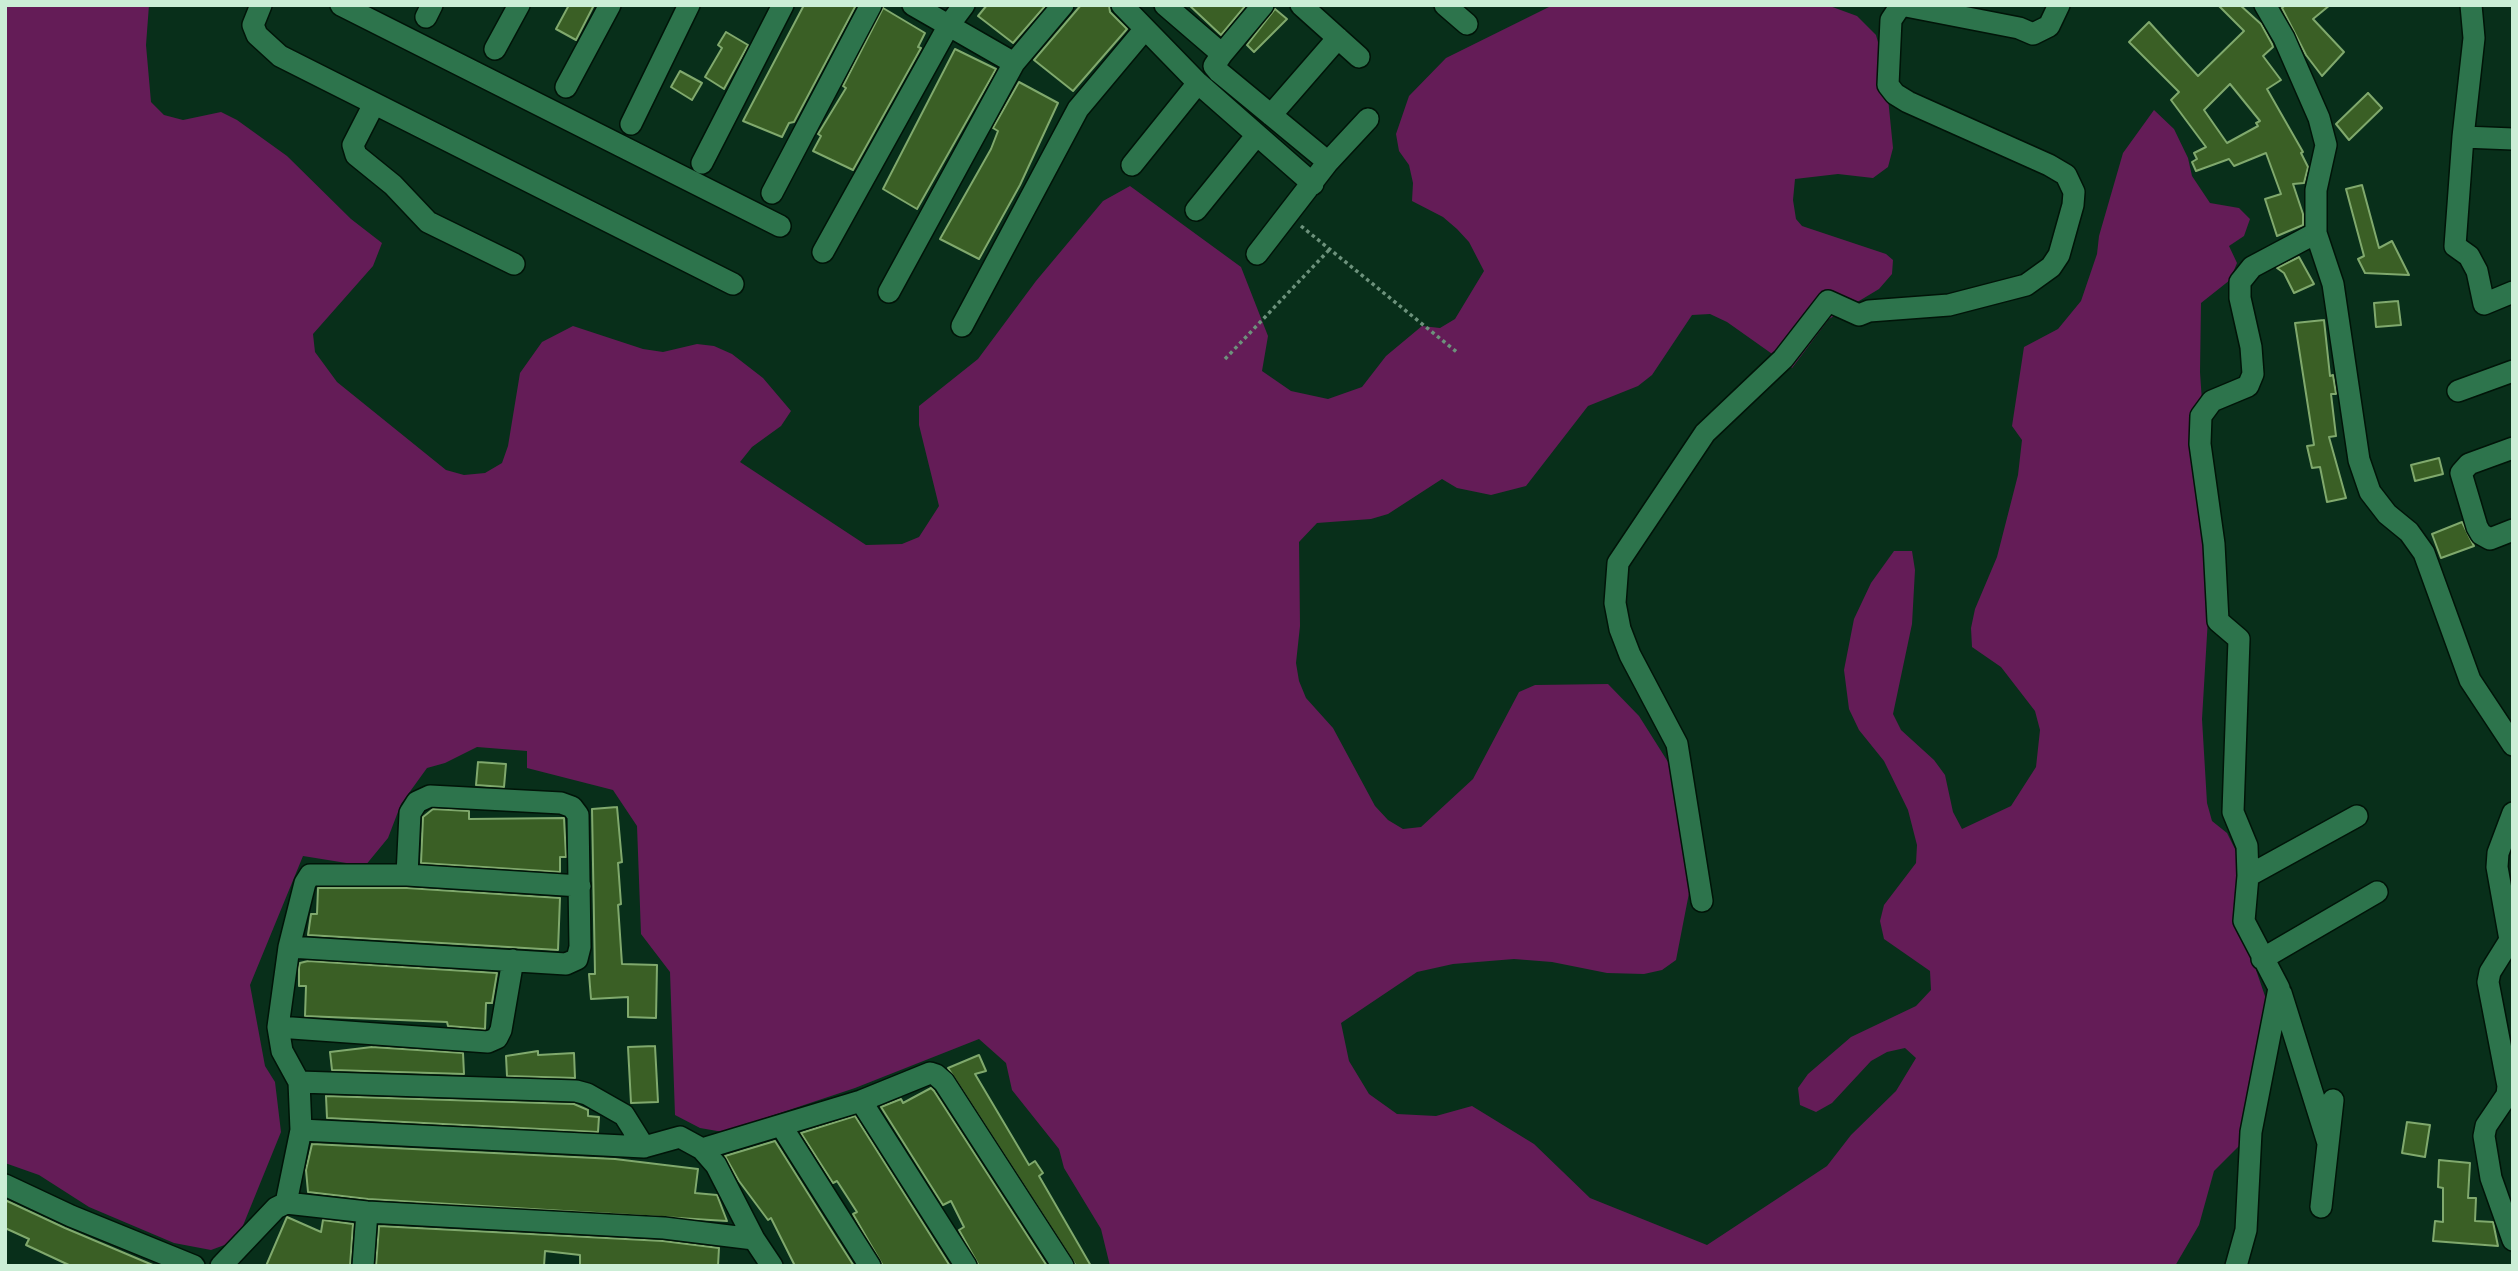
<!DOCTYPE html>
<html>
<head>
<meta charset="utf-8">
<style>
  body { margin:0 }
  #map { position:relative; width:2518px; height:1271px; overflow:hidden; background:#082f1a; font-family:"Alegreya Sans",sans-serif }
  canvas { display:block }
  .frame { position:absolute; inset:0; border:7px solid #cbeed6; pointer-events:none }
</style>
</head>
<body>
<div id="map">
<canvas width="2518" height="1271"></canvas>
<div class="frame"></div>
</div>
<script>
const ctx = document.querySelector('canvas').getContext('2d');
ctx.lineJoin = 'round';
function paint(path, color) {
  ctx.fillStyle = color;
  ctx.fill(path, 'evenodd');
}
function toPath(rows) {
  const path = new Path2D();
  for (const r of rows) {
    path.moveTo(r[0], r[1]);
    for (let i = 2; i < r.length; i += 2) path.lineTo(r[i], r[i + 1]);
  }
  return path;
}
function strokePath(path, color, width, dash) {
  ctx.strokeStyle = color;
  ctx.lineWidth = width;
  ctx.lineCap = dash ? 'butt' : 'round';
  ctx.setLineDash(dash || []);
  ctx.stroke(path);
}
paint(toPath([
  [5,5,149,5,146,45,151,102,164,115,183,120,221,112,237,120,287,156,351,219,382,243,373,266,313,334,315,352,337,382,446,470,464,475,485,473,502,463,508,446,520,373,542,342,573,326,643,349,663,352,697,344,714,346,732,354,763,378,791,411,781,426,752,447,740,462,866,545,902,544,919,537,939,506,919,425,919,406,978,359,1036,281,1103,201,1130,186,1241,267,1268,336,1262,371,1291,391,1328,399,1362,387,1386,356,1422,326,1440,328,1455,319,1484,271,1469,242,1457,229,1443,217,1412,201,1413,183,1409,165,1399,151,1396,134,1409,96,1446,58,1553,5,1827,5,1857,16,1876,35,1885,68,1893,148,1888,167,1873,178,1838,174,1795,179,1793,200,1796,219,1802,226,1886,254,1893,260,1892,274,1879,289,1829,319,1792,368,1727,322,1710,314,1692,315,1652,375,1638,386,1588,406,1526,486,1491,495,1457,488,1442,479,1388,514,1371,519,1317,523,1299,542,1300,626,1296,663,1299,681,1306,698,1333,728,1375,806,1388,820,1403,829,1421,827,1473,779,1519,692,1535,685,1608,684,1639,716,1675,773,1690,888,1676,960,1662,970,1644,974,1607,973,1552,962,1514,959,1453,964,1417,972,1341,1023,1349,1061,1369,1094,1397,1114,1436,1116,1472,1106,1534,1144,1590,1198,1707,1245,1827,1166,1851,1135,1896,1091,1916,1058,1905,1048,1887,1052,1871,1061,1832,1103,1816,1112,1800,1105,1798,1088,1808,1074,1851,1037,1916,1006,1931,990,1930,971,1884,939,1880,921,1884,905,1916,863,1917,845,1908,810,1884,761,1859,730,1849,709,1844,670,1854,619,1871,583,1894,551,1912,551,1915,570,1912,624,1893,714,1901,730,1934,760,1945,775,1953,812,1962,829,2011,806,2036,767,2040,730,2035,711,2001,667,1972,647,1971,628,1975,609,1997,557,2018,475,2022,440,2012,426,2024,347,2058,329,2081,301,2097,254,2099,236,2123,153,2154,110,2174,129,2188,158,2192,176,2210,203,2239,208,2250,219,2244,236,2229,246,2237,263,2230,280,2201,303,2200,372,2212,551,2202,719,2207,803,2212,821,2227,833,2243,865,2243,932,2278,1034,2261,1110,2239,1146,2214,1171,2199,1225,2175,1266,1110,1266,1101,1229,1064,1168,1059,1149,1012,1090,1006,1063,979,1039,855,1088,723,1132,700,1128,675,1115,670,972,641,934,637,826,613,790,527,768,527,751,477,747,445,763,427,768,401,804,388,838,365,866,303,856,250,985,265,1066,275,1082,281,1132,242,1228,230,1243,211,1250,174,1243,89,1207,39,1175,5,1163]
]), '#641c57');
const building = toPath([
  [569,5,594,5,576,40,556,29,569,5],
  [804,5,856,5,794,122,789,123,782,137,743,121,804,5],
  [987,5,1046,5,1013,43,978,16,987,5],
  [1081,5,1109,5,1110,12,1127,29,1073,91,1034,60,1081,5],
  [1189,5,1246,5,1221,35,1189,5],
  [2218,5,2240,5,2261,24,2272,44,2273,47,2263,56,2281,80,2267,89,2303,152,2301,153,2308,167,2304,183,2293,184,2303,214,2303,225,2277,236,2265,199,2281,194,2266,153,2234,166,2229,159,2196,171,2192,162,2197,159,2194,153,2206,147,2171,100,2179,92,2129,42,2149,22,2198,76,2244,31,2218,5],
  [2230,84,2260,121,2256,123,2258,126,2227,143,2204,110,2230,84],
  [2285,5,2330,5,2313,19,2344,52,2322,76,2306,55,2282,8,2285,5],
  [883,8,925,33,918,47,921,48,853,170,813,151,821,136,818,134,846,88,843,86,883,8],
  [1275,9,1287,19,1254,52,1247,45,1275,9],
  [726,32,748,45,724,89,705,77,722,48,718,45,726,32],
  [955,49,996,69,917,209,883,189,955,49],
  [680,71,702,83,692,100,671,87,680,71],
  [1019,82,1058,103,1020,185,979,259,940,239,991,149,998,131,993,128,1019,82],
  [2368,93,2382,108,2349,140,2336,124,2368,93],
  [2362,185,2379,248,2392,241,2409,275,2365,273,2358,259,2364,256,2346,189,2362,185],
  [2299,257,2314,284,2294,293,2284,273,2277,268,2299,257],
  [2398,301,2401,325,2376,327,2374,303,2398,301],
  [2324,320,2330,376,2333,375,2336,394,2331,394,2336,436,2329,437,2346,498,2327,502,2320,467,2312,468,2307,446,2314,445,2295,323,2324,320],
  [2439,458,2443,474,2415,481,2411,465,2439,458],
  [2462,522,2474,546,2441,558,2432,534,2462,522],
  [478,762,506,764,504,787,476,785,478,762],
  [617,807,622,862,618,863,621,904,618,905,622,964,657,965,656,1018,628,1017,628,997,591,999,589,974,595,974,592,809,617,807],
  [433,809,469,811,469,819,564,818,566,857,560,857,560,872,421,863,423,817,433,809],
  [318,888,407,888,560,898,558,950,308,935,311,914,317,914,318,888],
  [308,961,497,973,492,1003,486,1003,485,1029,448,1026,447,1022,305,1016,306,986,299,986,299,967,300,963,308,961],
  [655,1046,658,1102,631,1103,628,1047,655,1046],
  [372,1047,463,1053,464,1074,332,1070,330,1052,372,1047],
  [538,1051,538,1055,574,1053,575,1078,507,1076,506,1056,538,1051],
  [979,1055,986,1071,975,1074,1029,1165,1035,1161,1043,1173,1039,1176,1091,1266,1076,1266,948,1068,979,1055],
  [931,1088,934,1091,1047,1266,979,1266,959,1230,964,1227,951,1201,943,1205,881,1107,901,1099,903,1103,931,1088],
  [326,1096,574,1104,588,1110,588,1116,599,1117,598,1132,327,1118,326,1096],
  [855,1116,950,1266,883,1266,853,1214,857,1212,837,1181,833,1183,801,1133,855,1116],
  [2407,1122,2430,1125,2425,1157,2402,1153,2407,1122],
  [775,1141,831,1230,854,1266,795,1266,771,1218,768,1220,739,1181,725,1156,775,1141],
  [312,1144,615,1159,698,1169,695,1193,717,1195,727,1221,368,1199,308,1192,306,1170,312,1144],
  [2439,1160,2470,1163,2468,1198,2476,1198,2475,1221,2493,1222,2498,1246,2433,1241,2435,1221,2443,1222,2443,1188,2438,1187,2439,1160],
  [5,1200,65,1228,155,1266,71,1266,26,1245,29,1239,5,1228,5,1200],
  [287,1217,321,1232,323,1220,353,1224,350,1266,266,1266,287,1217],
  [379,1226,663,1241,719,1248,718,1266,580,1266,580,1255,545,1251,544,1266,376,1266,379,1226]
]);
paint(building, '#3a5f25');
strokePath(building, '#80a96d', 2);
const minor = toPath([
  [261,5,253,25,257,35,280,56,733,284],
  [341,5,780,226],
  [913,5,1014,63],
  [1122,5,1198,83,1313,184],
  [1165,5,1222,54,1214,66,1219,72,1328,162,1257,254],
  [1301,5,1359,57],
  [1445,5,1467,24],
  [2265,5,2284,38,2319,118,2326,145,2316,190,2316,233,2333,284,2359,460,2370,492,2387,514,2409,532,2424,553,2470,680,2513,745],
  [2471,5,2474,38,2463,137,2513,139],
  [426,17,432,5],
  [495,49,519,5],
  [1222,54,1263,5],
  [566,87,610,5],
  [374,104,353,145,356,155,393,185,428,222,514,264],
  [1271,115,1338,38],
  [631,124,689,5],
  [2463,137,2455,246,2469,256,2477,271,2484,304,2513,292],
  [1328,162,1368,119],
  [702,163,783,5],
  [1132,165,1198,83],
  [772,193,871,5],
  [1196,210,1256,136],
  [823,252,949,25,964,5],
  [889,292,1014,63,1063,5],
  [962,326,1078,109,1145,29],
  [2458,391,2513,371],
  [2513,448,2469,464,2461,473,2477,527,2481,534,2490,539,2513,530],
  [2513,813,2498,853,2497,867,2510,940,2490,972,2488,982,2508,1086,2507,1095,2486,1126,2484,1136,2491,1178,2513,1240],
  [2248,876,2357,816],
  [1702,901,1677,744,1630,655,1620,629,1615,603,1618,563,1705,433,1783,359,1828,301,1859,315,1869,311,1949,305,2026,285,2051,267,2059,255,2073,205,2074,192,2066,175,2049,165,1908,102,1895,94,1888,85,1891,20,1899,8,1906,6,2019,28,2033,34,2049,26,2059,5],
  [289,947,566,964,577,959,580,947,578,815,572,807,561,803,430,796,417,802,410,813,407,875],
  [2262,959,2377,892],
  [2281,993,2328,1143],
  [278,1027,488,1042,497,1038,501,1030,513,960],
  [299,1082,576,1091,587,1094,624,1115,644,1147],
  [861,1101,966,1266],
  [782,1127,870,1266],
  [301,1130,644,1147,680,1137,702,1149,716,1165,754,1239],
  [702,1149,861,1101,930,1073,936,1075,944,1082,1063,1266],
  [5,1185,71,1216,194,1266],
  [286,1203,301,1130,299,1082,282,1051,278,1027,289,947,305,883,310,875,407,875,580,886],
  [2321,1207,2333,1100],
  [221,1266,276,1208,286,1203,367,1212,664,1228,754,1239,772,1266],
  [363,1266,367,1212],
  [2236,1266,2246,1230,2251,1132,2279,988,2244,921,2248,876,2247,846,2233,812,2239,639,2218,621,2214,544,2200,444,2201,416,2212,401,2248,386,2253,374,2251,347,2240,298,2240,282,2252,267,2316,233]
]);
strokePath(minor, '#011408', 24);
strokePath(toPath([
  [1301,226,1458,353],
  [1225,359,1329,250]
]), '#6d927c', 3.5, [3.5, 3.5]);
strokePath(minor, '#2d744c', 21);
</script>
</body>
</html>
